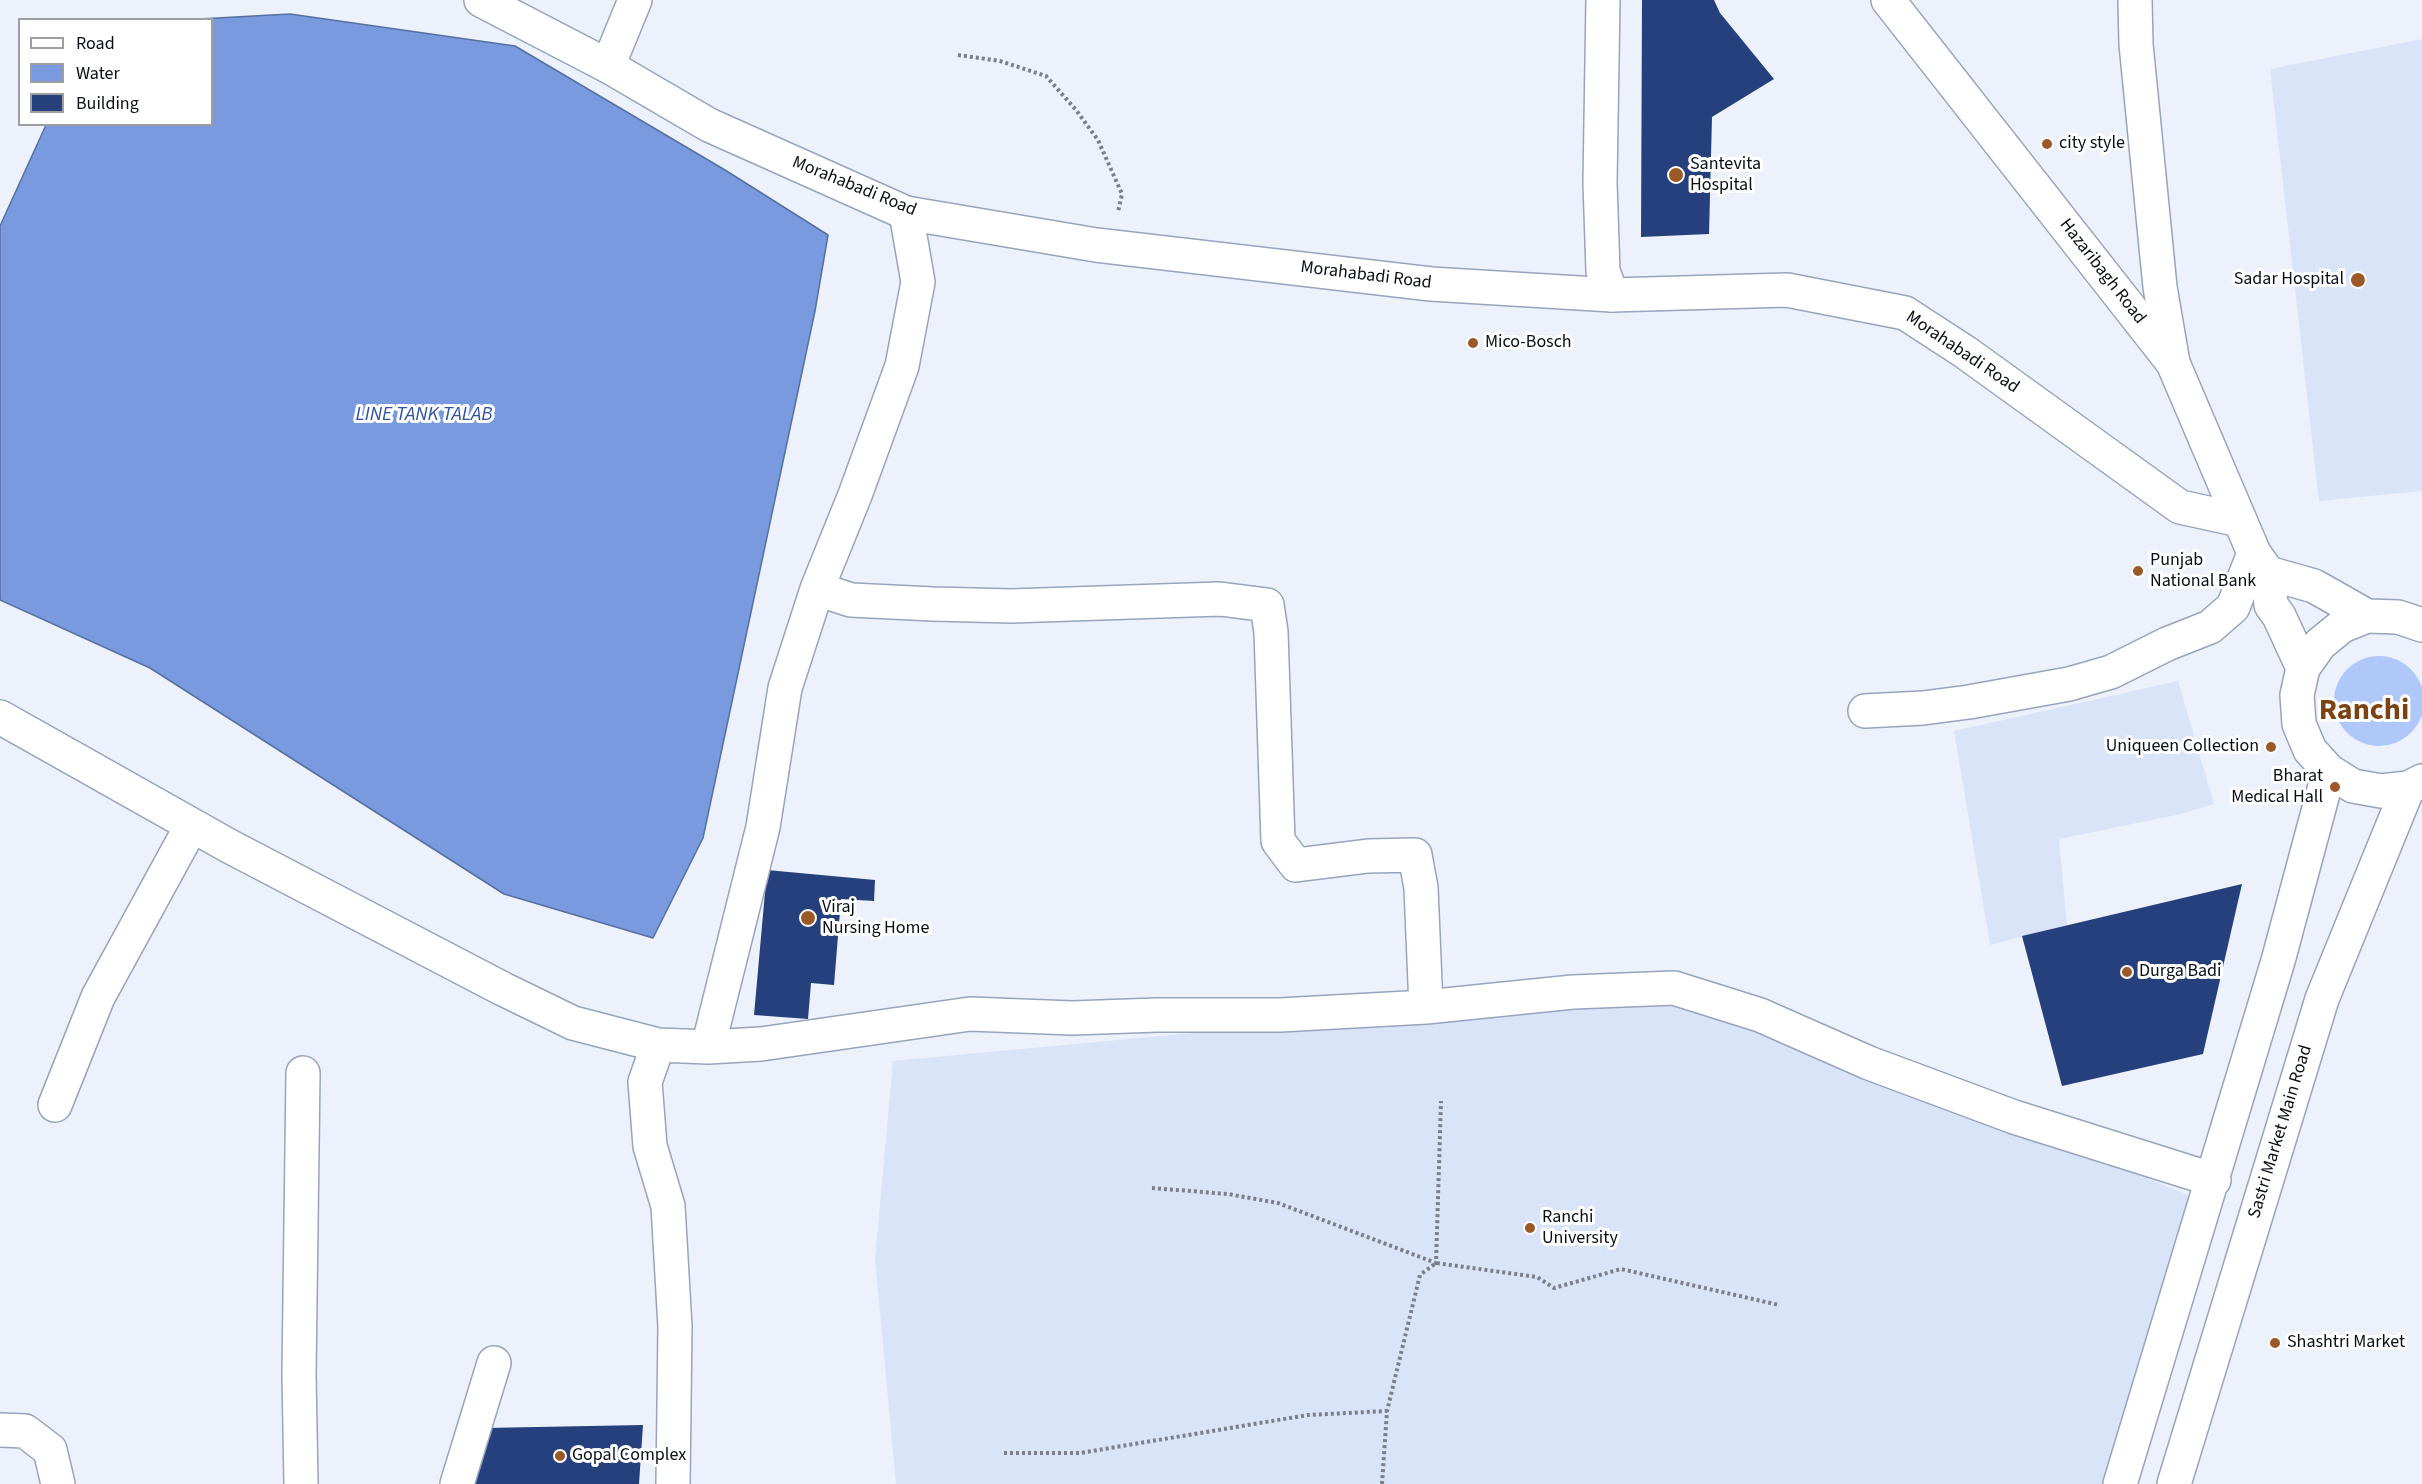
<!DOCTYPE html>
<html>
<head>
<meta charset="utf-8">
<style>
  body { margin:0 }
  #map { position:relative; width:2422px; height:1484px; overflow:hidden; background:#ecf1fc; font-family:"Source Sans 3",sans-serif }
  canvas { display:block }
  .legend { position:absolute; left:18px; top:18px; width:195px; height:108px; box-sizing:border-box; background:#fff; border:2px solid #9d9ea2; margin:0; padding:8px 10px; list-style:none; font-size:18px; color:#090d16 }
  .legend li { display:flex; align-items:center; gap:12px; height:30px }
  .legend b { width:30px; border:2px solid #9d9ea2 }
</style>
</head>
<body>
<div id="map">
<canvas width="2422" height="1484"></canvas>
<ul class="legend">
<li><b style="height:8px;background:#fff"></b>Road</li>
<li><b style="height:16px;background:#799ade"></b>Water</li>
<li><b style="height:16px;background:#25407c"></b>Building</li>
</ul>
</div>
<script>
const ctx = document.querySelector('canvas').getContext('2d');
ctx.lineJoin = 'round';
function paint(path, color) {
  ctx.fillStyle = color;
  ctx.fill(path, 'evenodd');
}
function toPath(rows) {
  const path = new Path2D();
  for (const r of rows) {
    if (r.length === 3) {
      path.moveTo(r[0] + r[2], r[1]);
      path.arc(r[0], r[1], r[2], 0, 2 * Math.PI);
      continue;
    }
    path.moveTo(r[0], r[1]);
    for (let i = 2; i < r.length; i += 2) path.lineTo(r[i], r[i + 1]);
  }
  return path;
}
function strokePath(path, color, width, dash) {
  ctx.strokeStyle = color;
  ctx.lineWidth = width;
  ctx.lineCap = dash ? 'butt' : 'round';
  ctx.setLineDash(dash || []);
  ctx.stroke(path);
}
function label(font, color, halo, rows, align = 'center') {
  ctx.font = font + ' "Source Sans 3",sans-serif';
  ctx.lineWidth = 6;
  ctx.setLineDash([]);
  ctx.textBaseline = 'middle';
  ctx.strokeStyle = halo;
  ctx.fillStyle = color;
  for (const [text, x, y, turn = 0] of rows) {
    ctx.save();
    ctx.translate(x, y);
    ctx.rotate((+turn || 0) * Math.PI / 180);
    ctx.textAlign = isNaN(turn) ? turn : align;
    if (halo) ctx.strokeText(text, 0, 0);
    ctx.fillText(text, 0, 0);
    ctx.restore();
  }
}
paint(toPath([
  [2422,39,2422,491,2319,501,2270,69],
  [2178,681,2214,804,2181,814,2059,839,2067,925,1990,945,1954,731],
  [1674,988,2191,1196,2106,1484,896,1484,875,1259,893,1061]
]), '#dae4f9');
paint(toPath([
  [2379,701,45]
]), '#afc7f9');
const water = toPath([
  [290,14,515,46,725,170,828,235,815,311,703,838,653,938,504,894,150,668,0,600,0,226,46,125,212,124,212,20,199,19,290,14]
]);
paint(water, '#799ade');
strokePath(water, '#5770a2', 1.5);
paint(toPath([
  [1642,0,1714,0,1720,13,1774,79,1712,117,1709,234,1641,237],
  [767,870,875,880,874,901,841,899,834,985,811,983,808,1019,754,1015],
  [2242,884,2203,1054,2062,1086,2022,936],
  [643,1425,639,1484,475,1484,484,1428]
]), '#25407c');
const minor = toPath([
  [1603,0,1600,183,1603,271,1612,295],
  [2135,0,2136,44,2160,287,2173,363],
  [608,66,635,0],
  [817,589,851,600,933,604,1011,606,1220,599,1267,605,1271,632,1278,841,1296,865,1368,856,1415,855,1421,888,1426,1007],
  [1865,711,1923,708,1969,702,2069,684,2111,672,2167,644,2210,627,2233,607,2254,553],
  [0,717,229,846,503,989,573,1023,658,1045,708,1047,761,1044,970,1014,1072,1018,1157,1015,1280,1015,1426,1007,1573,992,1674,988,1760,1015,1869,1063,2014,1117,2214,1180],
  [658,1045,645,1082,650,1146,668,1206,675,1327,673,1484],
  [708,1047,763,827,785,688,817,589,855,495,902,366,918,282,906,213],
  [55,1105,98,997,192,825],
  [0,1430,25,1431,50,1450,58,1484],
  [301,1484,299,1374,303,1073],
  [457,1484,494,1363]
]);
const major = toPath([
  [481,0,608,66,709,125,906,213,1096,245,1431,284,1612,295,1787,290,1905,313,1965,352,2180,507,2240,520],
  [1888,0,2173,363,2254,553,2268,573,2271,605,2279,616,2303,668],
  [2268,573,2314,586,2367,616],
  [2422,625,2398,617,2367,616,2342,626,2320,644,2303,668,2297,695,2299,724,2310,750,2329,771,2353,786,2381,791,2408,788,2422,781],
  [2120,1484,2278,961,2329,771],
  [2174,1484,2322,999,2408,788]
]);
strokePath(minor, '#97a4be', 36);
strokePath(major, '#97a4be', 36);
strokePath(toPath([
  [958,55,1000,61,1046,76,1076,110,1098,140,1122,194,1118,212],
  [1152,1188,1228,1194,1278,1203,1436,1263,1441,1101],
  [1004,1453,1080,1453,1308,1415,1387,1411],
  [1382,1484,1387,1411,1420,1275,1436,1263,1537,1277,1554,1288,1621,1269,1779,1305]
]), '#7b7f89', 4, [3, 3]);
strokePath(minor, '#fff', 33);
strokePath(major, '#fff', 33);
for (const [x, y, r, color] of [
  [2047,144,6,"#9c5928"],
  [1676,175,8,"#9c5928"],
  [2358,280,8,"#9c5928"],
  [1473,343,6,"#9c5928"],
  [2138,571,6,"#9c5928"],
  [2271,747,6,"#9c5928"],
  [2335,787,6,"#9c5928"],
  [808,918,8,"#9c5928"],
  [2127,972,6,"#9c5928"],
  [1530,1228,6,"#9c5928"],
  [2275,1343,6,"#9c5928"],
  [560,1456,6,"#9c5928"]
]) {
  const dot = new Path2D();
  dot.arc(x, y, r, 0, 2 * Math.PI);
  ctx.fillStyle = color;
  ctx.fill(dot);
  strokePath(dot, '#fff', 2);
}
label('18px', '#090d16', '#fff', [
  ["city style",2059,144],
  ["Santevita",1690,165],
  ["Hospital",1690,186],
  ["Sadar Hospital",2344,280,"right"],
  ["Mico-Bosch",1485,343],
  ["Punjab",2150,561],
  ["National Bank",2150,582],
  ["Uniqueen Collection",2259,747,"right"],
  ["Bharat",2323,777,"right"],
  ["Medical Hall",2323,798,"right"],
  ["Viraj",822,908],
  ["Nursing Home",822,929],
  ["Durga Badi",2139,972],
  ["Ranchi",1542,1218],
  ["University",1542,1239],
  ["Shashtri Market",2287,1343],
  ["Gopal Complex",572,1456]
], 'left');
label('18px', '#090d16', '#fff', [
  ["Morahabadi Road",854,187,22],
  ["Hazaribagh Road",2102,272,52],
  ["Morahabadi Road",1366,276,7],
  ["Morahabadi Road",1962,353,34],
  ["Sastri Market Main Road",2281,1132,-73]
]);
label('italic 20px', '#2f52a4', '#fff', [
  ["LINE TANK TALAB",424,416]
]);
label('bold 30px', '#7d4212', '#fff', [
  ["Ranchi",2364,712]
]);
</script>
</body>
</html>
